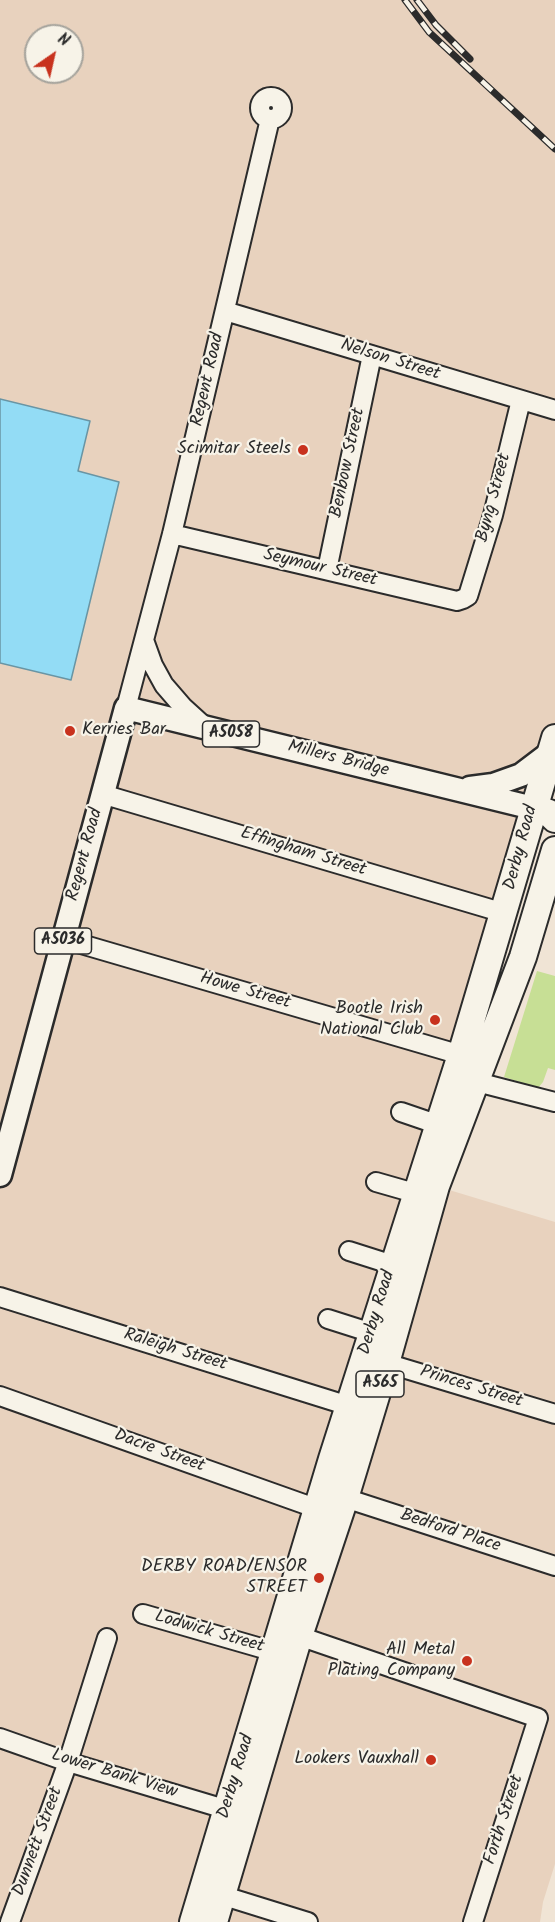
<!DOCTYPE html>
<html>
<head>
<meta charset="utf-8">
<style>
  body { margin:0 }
  #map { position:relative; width:555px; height:1922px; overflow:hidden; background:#f0e4d5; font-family:Kalam,sans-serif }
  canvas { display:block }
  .north { position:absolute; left:24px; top:24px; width:60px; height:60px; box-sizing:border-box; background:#f7f3e8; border:2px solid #a5a39c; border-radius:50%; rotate:34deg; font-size:16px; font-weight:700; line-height:24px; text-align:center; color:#2b2b2b }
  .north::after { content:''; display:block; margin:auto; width:21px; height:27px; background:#c8321e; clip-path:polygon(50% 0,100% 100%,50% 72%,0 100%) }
</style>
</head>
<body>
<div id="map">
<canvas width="555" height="1922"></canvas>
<div class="north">N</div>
</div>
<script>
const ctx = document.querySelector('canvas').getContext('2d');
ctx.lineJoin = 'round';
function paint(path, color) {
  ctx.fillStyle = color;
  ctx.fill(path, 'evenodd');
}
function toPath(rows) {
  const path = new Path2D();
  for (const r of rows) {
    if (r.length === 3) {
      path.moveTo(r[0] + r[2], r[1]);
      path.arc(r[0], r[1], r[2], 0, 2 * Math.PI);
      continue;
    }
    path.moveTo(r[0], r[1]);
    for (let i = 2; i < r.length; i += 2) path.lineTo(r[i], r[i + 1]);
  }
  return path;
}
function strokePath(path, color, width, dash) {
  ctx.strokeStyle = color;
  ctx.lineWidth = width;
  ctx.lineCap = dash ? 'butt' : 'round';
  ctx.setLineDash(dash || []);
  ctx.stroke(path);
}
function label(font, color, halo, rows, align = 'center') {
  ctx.font = font + ' Kalam,sans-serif';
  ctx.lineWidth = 4.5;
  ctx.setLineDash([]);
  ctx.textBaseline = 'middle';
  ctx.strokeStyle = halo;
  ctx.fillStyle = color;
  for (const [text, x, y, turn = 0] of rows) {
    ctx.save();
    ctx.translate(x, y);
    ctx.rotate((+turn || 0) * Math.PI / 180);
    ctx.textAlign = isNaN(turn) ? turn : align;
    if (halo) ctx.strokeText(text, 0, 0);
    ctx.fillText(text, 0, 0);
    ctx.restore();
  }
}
paint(toPath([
  [0,0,555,0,555,738,193,1922,0,1922],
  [36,36,72,36,72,72,36,72],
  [436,1186,555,1222,555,1864,543,1902,540,1922,214,1922]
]), '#e8d2be');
paint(toPath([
  [537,971,555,976,555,1070,548,1068,543,1082,538,1088,504,1077]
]), '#c7df95');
const water = toPath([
  [0,399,90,421,78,471,119,482,71,680,0,663,0,399]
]);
paint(water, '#93dcf5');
strokePath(water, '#6995a4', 1.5);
const minor = toPath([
  [271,108,11],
  [225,311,555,410],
  [172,534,457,601,463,599,468,596,493,515,521,400],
  [327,570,372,355],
  [144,640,153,665,164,685,183,707,205,727],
  [126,708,172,534,270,119],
  [102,794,504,913],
  [64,939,461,1055],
  [477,1082,555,1102],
  [401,1112,439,1125],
  [376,1182,418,1194],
  [349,1251,393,1265],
  [0,1297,349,1406],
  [328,1319,372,1333],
  [386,1363,555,1414],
  [0,1396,318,1509],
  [345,1498,555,1566],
  [143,1614,275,1652],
  [299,1636,538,1718,473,1922],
  [0,1738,68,1762,228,1810],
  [221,1895,308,1922],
  [10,1922,68,1762,107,1638]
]);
const major = toPath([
  [470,788,493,785,521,775,550,753],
  [0,1175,126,708,533,808]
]);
const highway = toPath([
  [533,808,549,813,555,819],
  [193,1922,332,1459,461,1055,555,738],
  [214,1922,299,1636,345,1498,386,1363,436,1186,523,957,555,850]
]);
strokePath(minor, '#2b2b2b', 22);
strokePath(major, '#2b2b2b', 27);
strokePath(highway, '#2b2b2b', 30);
strokePath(minor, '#f7f3e8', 18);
strokePath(major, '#f7f3e8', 22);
strokePath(highway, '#f7f3e8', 26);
const rail = toPath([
  [405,0,429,32,555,149],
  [417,0,436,25,470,59]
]);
strokePath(rail, '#2b2b2b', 7);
strokePath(rail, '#f7f3e8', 4.5, [14]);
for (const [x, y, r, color] of [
  [303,450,6,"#c8321e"],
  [70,731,6,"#c8321e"],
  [435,1020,6,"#c8321e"],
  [319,1578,6,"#c8321e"],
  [467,1661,6,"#c8321e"],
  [431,1760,6,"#c8321e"]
]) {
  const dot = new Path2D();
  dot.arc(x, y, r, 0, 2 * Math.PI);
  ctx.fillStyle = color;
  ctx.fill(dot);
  strokePath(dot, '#f7f3e8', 2);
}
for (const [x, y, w] of [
  [231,734,57],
  [63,941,57],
  [380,1384,48]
]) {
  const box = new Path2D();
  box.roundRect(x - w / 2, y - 13, w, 26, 4.5);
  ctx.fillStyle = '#f7f3e8';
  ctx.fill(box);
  strokePath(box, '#2b2b2b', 1.5);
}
label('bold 16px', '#2b2b2b', null, [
  ["A5058",231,734],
  ["A5036",63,941],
  ["A565",380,1384]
]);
label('18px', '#2b2b2b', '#f7f3e8', [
  ["Nelson Street",390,361,17],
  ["Regent Road",209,380,-77],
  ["Benbow Street",349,463,-78],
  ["Byng Street",495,498,-75],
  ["Seymour Street",320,569,13],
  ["Millers Bridge",338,760,14],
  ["Derby Road",522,848,-75],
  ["Effingham Street",303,853,17],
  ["Regent Road",86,855,-75],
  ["Howe Street",245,992,16],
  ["Derby Road",378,1313,-73],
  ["Raleigh Street",175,1351,17],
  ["Princes Street",471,1388,17],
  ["Dacre Street",159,1452,20],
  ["Bedford Place",450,1532,18],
  ["Lodwick Street",209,1633,16],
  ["Lower Bank View",114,1775,17],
  ["Derby Road",237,1777,-73],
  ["Forth Street",505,1820,-72],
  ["Dunnett Street",39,1842,-70]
]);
label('18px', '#2b2b2b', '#f7f3e8', [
  ["Scimitar Steels",291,450],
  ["Kerries Bar",82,731,"left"],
  ["Bootle Irish",423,1010],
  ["National Club",423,1031],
  ["DERBY ROAD/ENSOR",307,1568],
  ["STREET",307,1589],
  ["All Metal",455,1651],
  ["Plating Company",455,1672],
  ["Lookers Vauxhall",419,1760]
], 'right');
</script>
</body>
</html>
